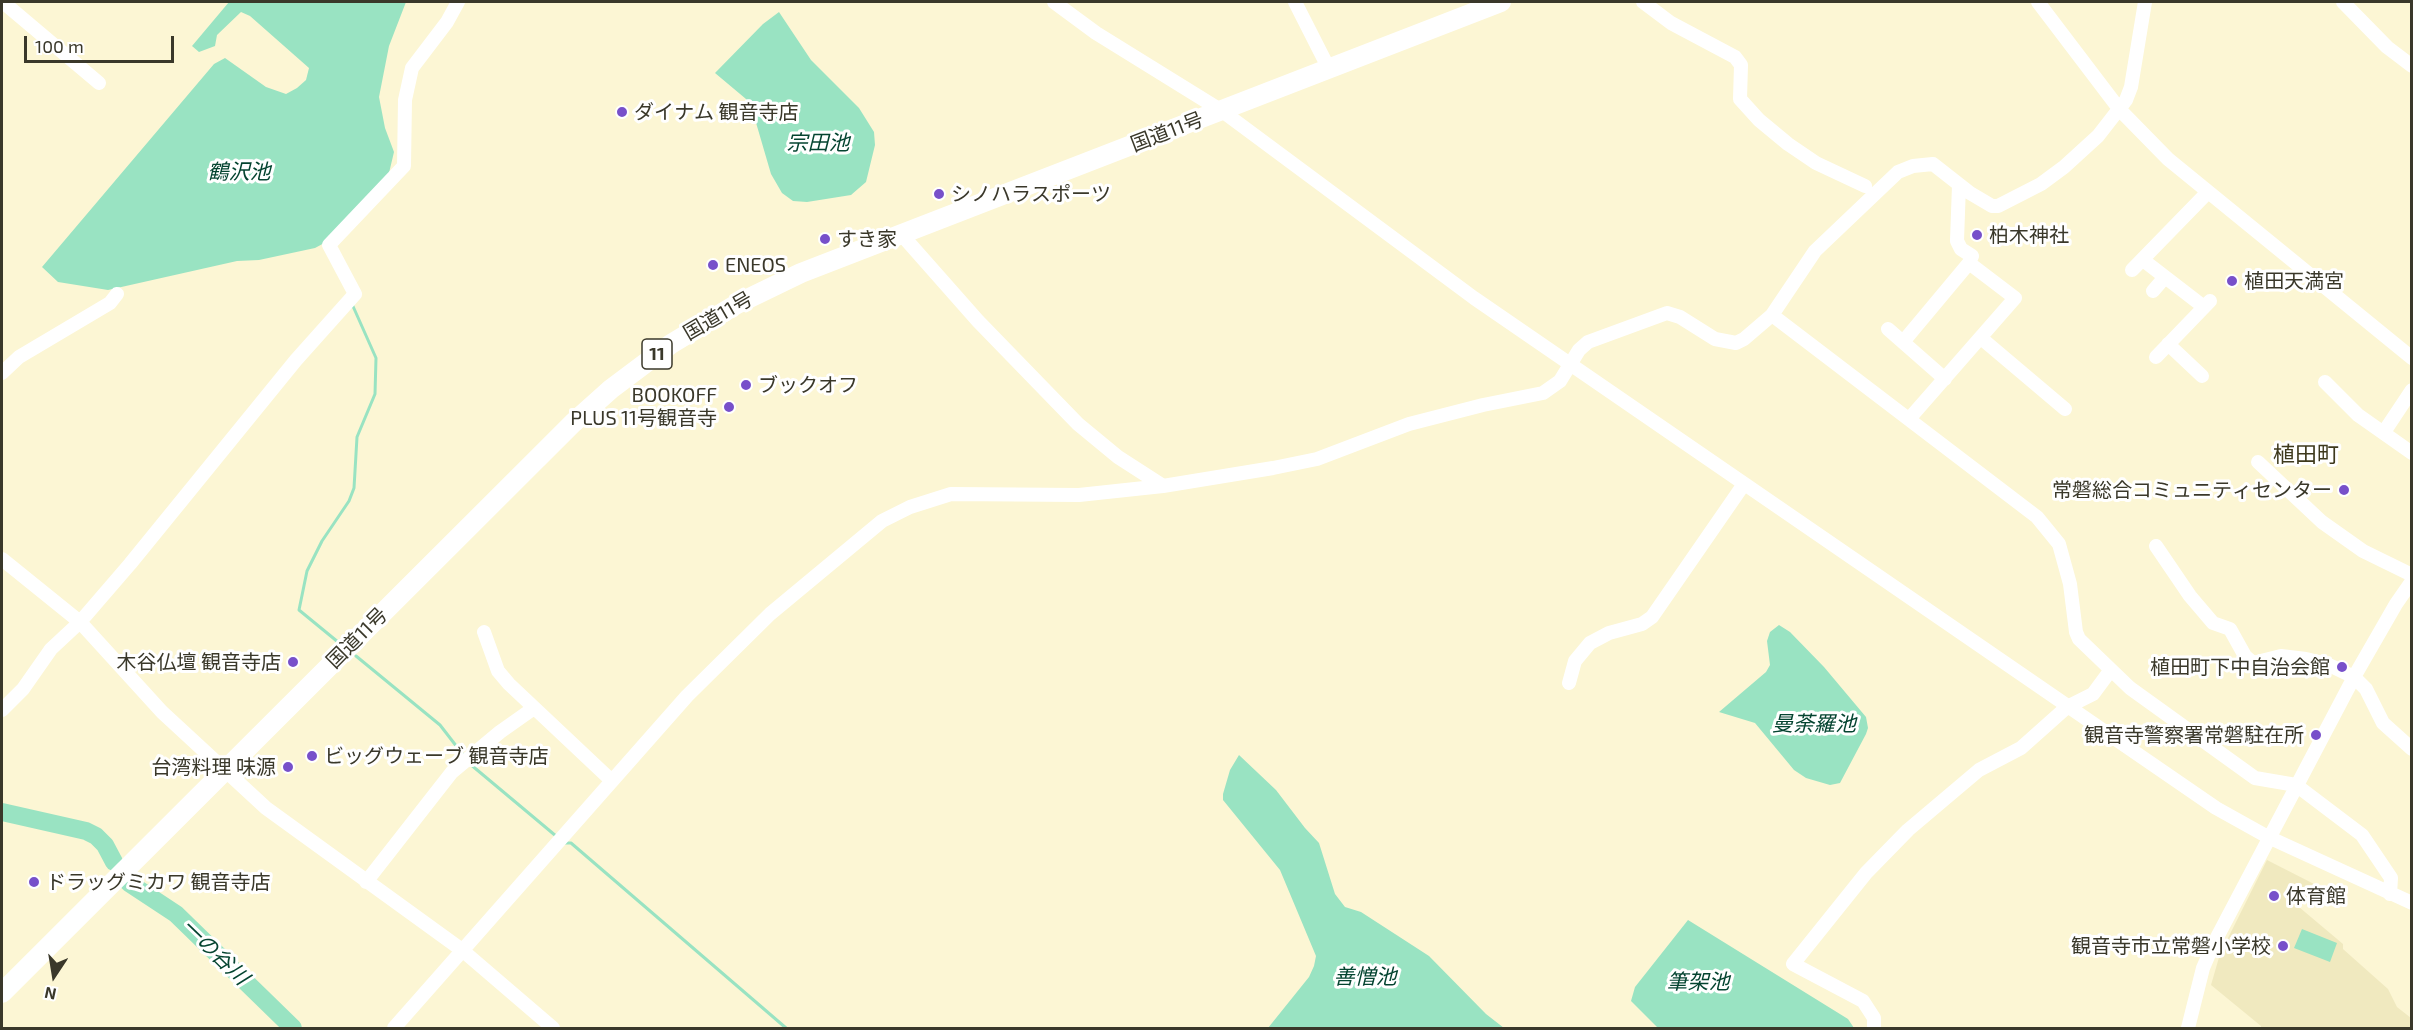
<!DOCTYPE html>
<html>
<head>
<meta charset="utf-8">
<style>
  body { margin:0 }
  #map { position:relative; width:2413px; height:1030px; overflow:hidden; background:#fcf6d4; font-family:"Exo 2",sans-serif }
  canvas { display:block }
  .frame { position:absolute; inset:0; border:3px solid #3a382a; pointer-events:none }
  .north { position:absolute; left:24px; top:946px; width:60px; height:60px; -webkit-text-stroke:4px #fff; paint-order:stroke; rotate:192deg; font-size:16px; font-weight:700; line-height:24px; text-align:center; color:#3a382a }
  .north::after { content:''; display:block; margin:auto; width:21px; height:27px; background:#3a382a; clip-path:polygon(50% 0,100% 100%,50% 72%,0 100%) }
  .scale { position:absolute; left:24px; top:36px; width:150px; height:27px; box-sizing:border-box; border:3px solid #3a382a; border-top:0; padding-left:8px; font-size:18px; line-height:21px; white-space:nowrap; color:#3a382a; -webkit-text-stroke:4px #fff; paint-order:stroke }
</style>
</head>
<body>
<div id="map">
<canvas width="2413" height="1030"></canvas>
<div class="frame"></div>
<div class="north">N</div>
<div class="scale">100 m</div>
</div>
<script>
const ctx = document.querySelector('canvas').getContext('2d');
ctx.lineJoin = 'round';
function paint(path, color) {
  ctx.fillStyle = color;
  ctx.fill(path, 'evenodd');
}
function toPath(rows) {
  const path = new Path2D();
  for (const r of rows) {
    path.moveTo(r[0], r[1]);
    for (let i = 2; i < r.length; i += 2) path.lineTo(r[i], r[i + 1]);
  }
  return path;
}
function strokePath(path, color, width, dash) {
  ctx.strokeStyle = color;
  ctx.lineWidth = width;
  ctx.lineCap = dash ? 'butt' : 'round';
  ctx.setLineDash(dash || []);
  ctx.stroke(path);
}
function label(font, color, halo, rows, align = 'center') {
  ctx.font = font + ' "Exo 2","Noto Sans JP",sans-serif';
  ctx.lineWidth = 6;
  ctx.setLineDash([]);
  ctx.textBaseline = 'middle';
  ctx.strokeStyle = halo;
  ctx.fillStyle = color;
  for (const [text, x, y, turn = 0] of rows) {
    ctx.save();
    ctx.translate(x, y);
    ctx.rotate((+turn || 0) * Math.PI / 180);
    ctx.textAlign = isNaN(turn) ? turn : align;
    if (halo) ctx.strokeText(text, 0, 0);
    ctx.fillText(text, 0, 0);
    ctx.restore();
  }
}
paint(toPath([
  [2267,860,2316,885,2299,907,2343,944,2343,949,2388,989,2397,1007,2411,1018,2411,1028,2261,1028,2261,1026,2211,985,2220,954]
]), '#f0e9bf');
paint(toPath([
  [229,2,406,2,389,46,379,97,385,128,394,152,389,173,328,241,315,248,259,260,237,261,108,290,58,282,42,267,214,64,225,58,266,87,286,94,297,88,306,80,309,68,250,16,241,12,217,35,215,46,199,52,192,46],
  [779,12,811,60,859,108,874,132,875,145,866,182,851,195,807,202,793,201,782,193,771,174,752,109,746,99,715,73,763,24],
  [1779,625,1790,632,1824,667,1866,717,1868,728,1866,734,1840,783,1830,785,1806,778,1794,770,1755,723,1719,712,1766,672,1770,665,1767,641,1770,632],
  [1239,755,1276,790,1305,828,1319,843,1335,894,1345,907,1361,912,1429,956,1486,1014,1504,1028,1268,1028,1309,977,1314,966,1316,956,1280,870,1223,800,1223,794,1230,770],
  [1688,920,1848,1019,1854,1028,1658,1028,1631,1001,1635,987],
  [2302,929,2337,943,2330,962,2294,948]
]), '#99e3c2');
strokePath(toPath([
  [338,642,299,610,307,571,322,541,349,501,354,488,357,437,375,394,376,358,352,304],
  [356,656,440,725,464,756],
  [470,764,556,836],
  [565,843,571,843,786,1028]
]), '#99e3c2', 3);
strokePath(toPath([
  [2,812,86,831,96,836,105,845,114,862],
  [129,883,176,914,293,1028]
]), '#99e3c2', 18);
strokePath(toPath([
  [3,2,99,83],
  [1054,2,1096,33,1222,111,1474,298,2216,808,2268,837,2412,903],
  [1295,2,1329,69],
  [1643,2,1671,23,1735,57,1741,65,1740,99,1759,120,1788,144,1816,163,1865,186],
  [2038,2,2120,110,2168,159,2412,358],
  [2343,2,2387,47,2412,66],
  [1959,185,1957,241,1961,249,1972,256,1969,263],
  [902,235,978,321,1078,424,1118,457,1163,486],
  [2143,260,2204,307],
  [2132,270,2207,193],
  [2153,291,2165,277],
  [1772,315,2037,517,2059,544,2070,584,2076,632,2079,639,2130,688,2255,778,2296,785,2362,835,2391,878,2390,894],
  [1888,329,1945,379],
  [1981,338,2065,409],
  [1903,342,1969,263,2015,298,1909,419],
  [2168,344,2202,376],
  [2156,357,2210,301],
  [2,373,19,357,110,303,117,294],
  [2325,382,2358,415,2412,453],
  [2384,432,2412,390],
  [2258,462,2322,522,2363,551,2412,575],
  [2156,546,2190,596,2213,623,2230,629,2245,656,2253,663,2281,656,2306,659,2327,664,2354,677,2366,689,2383,723,2412,749],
  [2,559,80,622,162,712,266,808,462,950,553,1028],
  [484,632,498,671,509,684,612,781],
  [1569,683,1575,661,1590,643,1609,633,1642,624,1652,617,1744,484],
  [2,710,23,689,51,649,80,622,130,564,296,360,355,294,329,245,404,166,405,100,412,68,447,22,458,2],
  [366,882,452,772,500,732,534,708],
  [394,1028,687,696,770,614,882,521,910,507,951,494,1079,495,1163,486,1273,468,1317,459,1409,424,1483,405,1543,393,1560,381,1579,350,1588,342,1667,313,1680,317,1715,339,1736,343,1744,339,1772,315,1815,251,1898,172,1913,166,1933,164,1970,193,1992,206,1998,206,2041,184,2064,167,2098,136,2126,100,2131,87,2145,2],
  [1874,1028,1874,1018,1863,1001,1793,964,1866,873,1908,830,1979,770,2021,748,2067,707,2093,694,2110,671],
  [2188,1028,2203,968,2213,945,2354,677,2396,604,2412,581]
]), '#fff', 14);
strokePath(toPath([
  [2,993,573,423,611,389,671,344,737,304,801,273,1501,2]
]), '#fff', 20);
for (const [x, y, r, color] of [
  [622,112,6,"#7750ca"],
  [939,194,6,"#7750ca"],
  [1977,235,6,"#7750ca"],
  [825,239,6,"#7750ca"],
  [713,265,6,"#7750ca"],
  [2232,281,6,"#7750ca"],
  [746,385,6,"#7750ca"],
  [729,407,6,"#7750ca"],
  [2344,490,6,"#7750ca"],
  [293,662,6,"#7750ca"],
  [2342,667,6,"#7750ca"],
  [2316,735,6,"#7750ca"],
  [312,756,6,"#7750ca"],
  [288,767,6,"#7750ca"],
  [34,882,6,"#7750ca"],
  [2274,896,6,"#7750ca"],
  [2283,946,6,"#7750ca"]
]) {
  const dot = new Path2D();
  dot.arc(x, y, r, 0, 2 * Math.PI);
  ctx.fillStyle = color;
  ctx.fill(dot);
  strokePath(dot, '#fff', 2);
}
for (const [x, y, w] of [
  [657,354,30]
]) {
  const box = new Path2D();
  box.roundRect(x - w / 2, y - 15, w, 30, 4.5);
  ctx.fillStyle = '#fff';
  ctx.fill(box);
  strokePath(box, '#3a382a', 1.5);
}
label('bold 18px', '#3a382a', null, [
  ["11",657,354]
]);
label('20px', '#3a382a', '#fff', [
  ["ダイナム 観音寺店",634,112],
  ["シノハラスポーツ",951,194],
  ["柏木神社",1989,235],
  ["すき家",837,239],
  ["ENEOS",725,265],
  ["植田天満宮",2244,281],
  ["ブックオフ",758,385],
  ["BOOKOFF",717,395,"right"],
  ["PLUS 11号観音寺",717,418,"right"],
  ["常磐総合コミュニティセンター",2332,490,"right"],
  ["木谷仏壇 観音寺店",281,662,"right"],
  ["植田町下中自治会館",2330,667,"right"],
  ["観音寺警察署常磐駐在所",2304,735,"right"],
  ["ビッグウェーブ 観音寺店",324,756],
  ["台湾料理 味源",276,767,"right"],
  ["ドラッグミカワ 観音寺店",46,882],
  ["体育館",2286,896],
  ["観音寺市立常磐小学校",2271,946,"right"]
], 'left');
label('20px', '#3a382a', '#fff', [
  ["国道11号",1167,132,-21],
  ["国道11号",718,316,-30],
  ["国道11号",357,638,-45]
]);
label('italic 21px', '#044430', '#fff', [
  ["宗田池",818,143],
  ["鶴沢池",239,172],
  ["曼荼羅池",1814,724],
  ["一の谷川",215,952,44],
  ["善憎池",1365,977],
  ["筆架池",1698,982]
]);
label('22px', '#3e391d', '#fff', [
  ["植田町",2306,455]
]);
</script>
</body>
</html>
